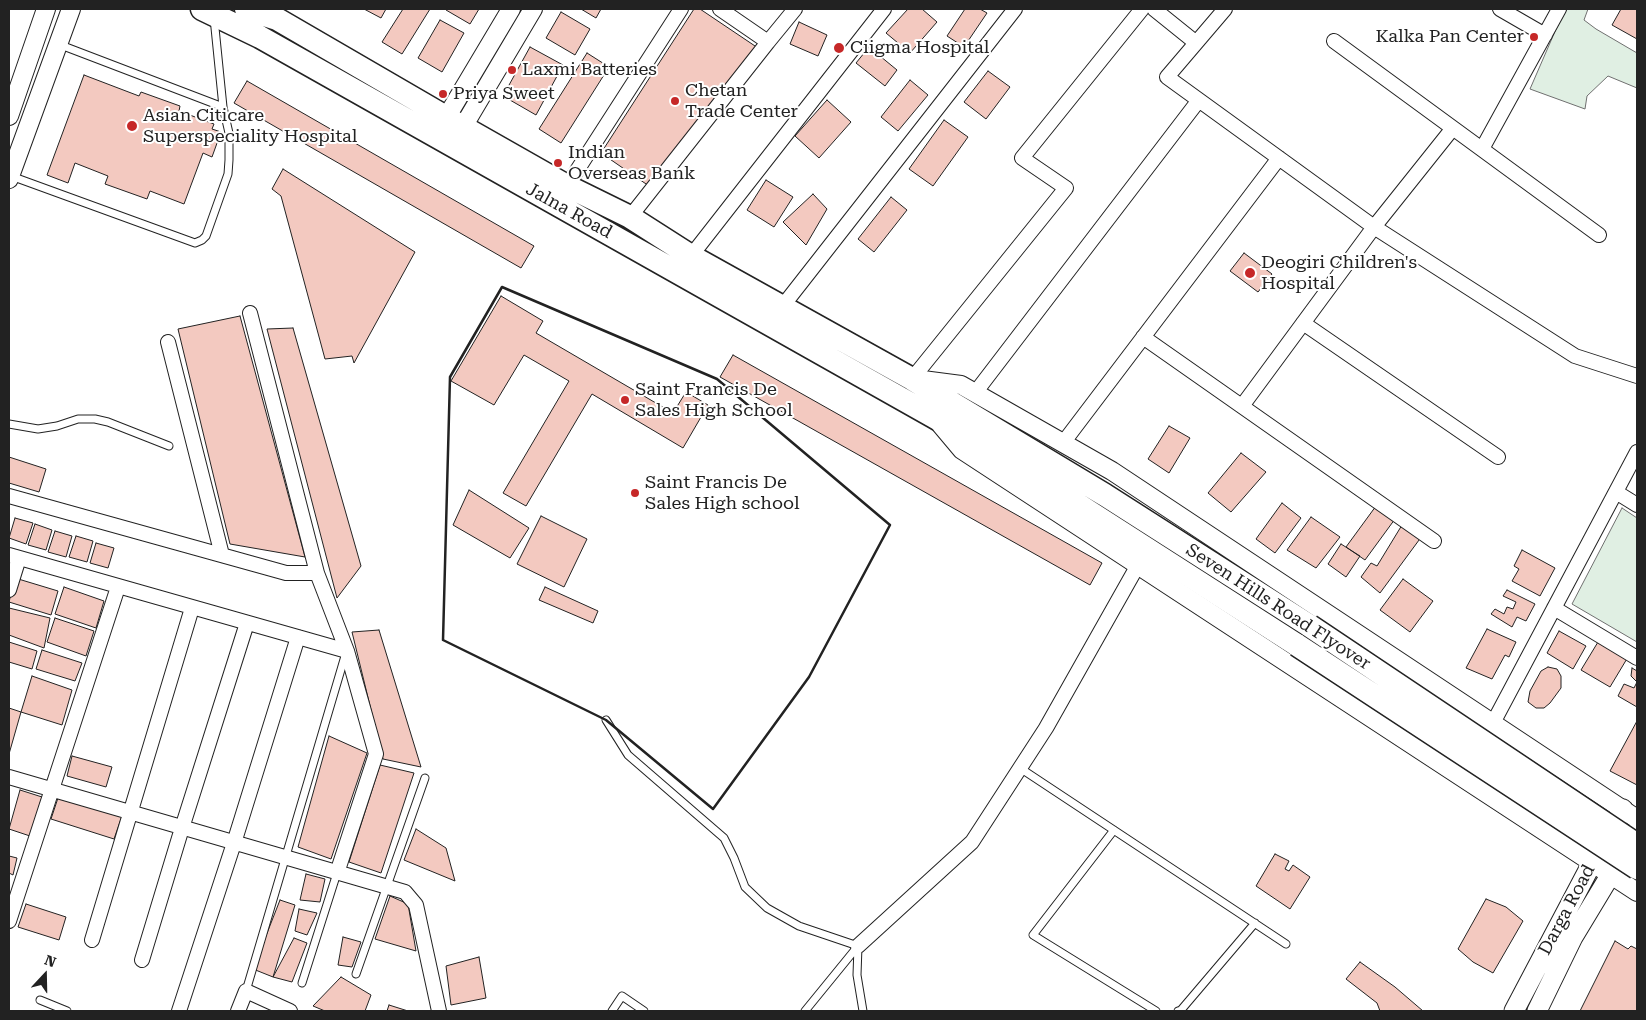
<!DOCTYPE html>
<html>
<head>
<meta charset="utf-8">
<style>
  body { margin:0 }
  #map { position:relative; width:1646px; height:1020px; overflow:hidden; background:#fff; font-family:"Roboto Serif",serif }
  canvas { display:block }
  .frame { position:absolute; inset:0; border:10px solid #222; pointer-events:none }
  .north { position:absolute; left:20px; top:950px; width:50px; height:50px; -webkit-text-stroke:4px #fff; paint-order:stroke; rotate:21deg; font-size:14px; font-weight:700; line-height:20px; text-align:center; color:#222 }
  .north::after { content:''; display:block; margin:auto; width:18px; height:22px; background:#222; clip-path:polygon(50% 0,100% 100%,50% 72%,0 100%) }
</style>
</head>
<body>
<div id="map">
<canvas width="1646" height="1020"></canvas>
<div class="frame"></div>
<div class="north">N</div>
</div>
<script>
const ctx = document.querySelector('canvas').getContext('2d');
ctx.lineJoin = 'round';
function paint(path, color) {
  ctx.fillStyle = color;
  ctx.fill(path, 'evenodd');
}
function toPath(rows) {
  const path = new Path2D();
  for (const r of rows) {
    path.moveTo(r[0], r[1]);
    for (let i = 2; i < r.length; i += 2) path.lineTo(r[i], r[i + 1]);
  }
  return path;
}
function strokePath(path, color, width, dash) {
  ctx.strokeStyle = color;
  ctx.lineWidth = width;
  ctx.lineCap = dash ? 'butt' : 'round';
  ctx.setLineDash(dash || []);
  ctx.stroke(path);
}
function label(font, color, halo, rows, align = 'center') {
  ctx.font = font + ' "Roboto Serif",serif';
  ctx.lineWidth = 4;
  ctx.setLineDash([]);
  ctx.textBaseline = 'middle';
  ctx.strokeStyle = halo;
  ctx.fillStyle = color;
  for (const [text, x, y, turn = 0] of rows) {
    ctx.save();
    ctx.translate(x, y);
    ctx.rotate((+turn || 0) * Math.PI / 180);
    ctx.textAlign = isNaN(turn) ? turn : align;
    if (halo) ctx.strokeText(text, 0, 0);
    ctx.fillText(text, 0, 0);
    ctx.restore();
  }
}
const green = toPath([
  [1568,9,1588,9,1584,20,1596,29,1637,53,1637,88,1608,76,1587,96,1585,109,1530,89,1563,13,1568,9],
  [1622,508,1637,518,1637,642,1572,604,1622,508]
]);
paint(green, '#e0efe3');
strokePath(green, '#6f6f6f', 1);
const building = toPath([
  [364,9,386,9,381,18,364,9],
  [403,9,430,9,402,54,382,42,403,9],
  [447,9,479,9,470,24,446,10,447,9],
  [581,9,601,9,596,18,581,9],
  [694,9,700,9,758,48,649,186,601,153,694,9],
  [908,9,922,9,937,22,910,53,886,33,908,9],
  [965,9,980,9,987,13,964,47,947,36,965,9],
  [1621,9,1637,9,1637,39,1612,25,1621,9],
  [561,12,590,29,575,55,546,38,561,12],
  [440,20,464,33,442,72,418,58,440,20],
  [799,22,827,35,818,56,790,44,799,22],
  [530,47,563,65,536,115,503,96,530,47],
  [869,47,897,70,885,86,856,63,869,47],
  [587,53,609,67,561,143,539,129,587,53],
  [988,71,1010,87,986,119,964,102,988,71],
  [84,75,139,96,141,92,180,106,179,111,214,124,212,129,221,132,212,157,203,153,184,204,150,191,147,199,105,184,108,176,75,163,68,183,47,175,84,75],
  [910,80,928,95,898,131,881,117,910,80],
  [247,81,534,246,521,268,234,103,247,81],
  [827,100,851,122,819,158,795,136,827,100],
  [944,120,968,137,933,186,909,169,944,120],
  [283,169,415,252,354,363,352,356,325,359,281,196,272,189,283,169],
  [766,180,793,197,774,227,747,210,766,180],
  [813,194,827,209,806,245,783,222,813,194],
  [891,197,907,210,874,252,858,239,891,197],
  [1244,253,1272,274,1258,292,1230,271,1244,253],
  [501,296,543,321,536,333,673,413,686,392,708,405,683,448,592,394,526,506,503,493,569,381,524,355,494,405,451,381,501,296],
  [240,316,305,557,230,544,178,329,240,316],
  [293,328,361,566,337,598,267,329,293,328],
  [733,355,1102,563,1090,585,720,377,733,355],
  [1169,426,1190,438,1169,473,1148,459,1169,426],
  [1241,453,1266,472,1231,512,1208,493,1241,453],
  [9,457,46,469,39,492,9,483,9,457],
  [469,490,529,528,510,558,453,525,469,490],
  [1282,503,1301,518,1275,553,1256,539,1282,503],
  [1376,506,1395,519,1365,560,1346,547,1376,506],
  [541,516,587,539,564,587,517,564,541,516],
  [1311,517,1340,537,1316,568,1287,550,1311,517],
  [15,518,33,523,26,544,9,538,15,518],
  [35,524,52,530,46,550,28,545,35,524],
  [1402,525,1422,536,1380,593,1361,577,1371,563,1377,566,1402,525],
  [55,531,72,536,66,557,48,552,55,531],
  [76,536,93,541,87,562,69,557,76,536],
  [96,543,114,548,108,568,90,563,96,543],
  [1341,544,1360,556,1346,577,1328,564,1341,544],
  [1522,550,1555,568,1540,596,1512,581,1519,569,1514,566,1522,550],
  [15,578,58,591,51,615,9,602,15,578],
  [1403,579,1433,601,1410,632,1380,610,1403,579],
  [64,587,104,601,96,628,55,614,64,587],
  [545,587,598,611,593,623,539,600,545,587],
  [1507,590,1535,604,1526,621,1517,617,1512,627,1491,614,1495,609,1504,614,1507,607,1513,609,1516,602,1503,596,1507,590],
  [9,608,50,618,44,648,9,635,9,608],
  [55,618,94,631,86,656,47,642,55,618],
  [1487,629,1516,642,1509,657,1505,655,1492,679,1466,668,1487,629],
  [379,630,421,767,383,759,352,632,379,630],
  [1559,631,1586,646,1573,669,1547,653,1559,631],
  [9,642,37,651,32,669,9,662,9,642],
  [1598,642,1628,657,1610,687,1581,670,1598,642],
  [42,650,82,663,75,681,36,669,42,650],
  [1548,667,1557,669,1561,676,1561,688,1550,703,1544,708,1536,708,1528,702,1530,691,1541,671,1548,667],
  [1632,668,1637,671,1637,707,1618,696,1624,684,1634,688,1637,682,1631,676,1632,668],
  [32,676,72,690,62,725,21,712,32,676],
  [9,708,21,712,9,754,9,708],
  [1637,721,1637,785,1610,771,1637,721],
  [329,736,367,753,331,859,298,847,329,736],
  [72,756,112,767,106,787,67,776,72,756],
  [380,765,414,773,381,873,349,862,380,765],
  [20,790,42,797,30,836,9,829,20,790],
  [59,795,122,816,114,839,51,819,59,795],
  [416,829,446,848,455,881,404,860,416,829],
  [1275,854,1289,861,1285,869,1289,871,1293,865,1310,877,1290,909,1256,886,1275,854],
  [9,856,17,858,13,875,9,873,9,856],
  [306,874,325,879,320,902,300,900,306,874],
  [390,896,408,904,416,951,375,939,390,896],
  [1486,899,1506,907,1523,921,1493,973,1473,962,1458,949,1486,899],
  [280,900,295,905,273,977,253,969,280,900],
  [26,904,66,917,59,940,18,927,26,904],
  [299,909,317,913,307,935,295,931,299,909],
  [343,937,361,942,352,967,338,965,343,937],
  [294,938,307,943,292,982,273,977,294,938],
  [1615,941,1628,949,1631,946,1637,949,1637,1011,1580,1011,1615,941],
  [479,957,486,998,451,1005,446,966,479,957],
  [1360,962,1395,987,1423,1011,1380,1011,1377,1003,1346,979,1360,962],
  [341,977,371,995,365,1011,325,1011,313,1006,341,977],
  [389,1005,408,1011,387,1011,389,1005]
]);
paint(building, '#f3c9c0');
strokePath(building, '#222', 1);
const service = toPath([
  [214,18,223,107],
  [11,176,195,243,202,240,206,236,228,174,229,160,229,133,223,107,58,44],
  [9,424,38,429,57,426,78,419,95,419,108,422,169,446],
  [606,720,628,755,724,838,734,858,745,887,767,908,799,926,858,946],
  [1020,768,1286,944],
  [1114,830,1033,935,1156,1011],
  [858,946,857,975,863,1011],
  [356,974,425,778],
  [302,983,337,873],
  [246,991,345,656],
  [40,1000,67,1011],
  [612,1011,622,996,644,1011],
  [805,1011,858,946],
  [1178,1011,1181,1010,1255,923]
]);
const minor = toPath([
  [720,9,768,42,795,9],
  [1154,9,1195,42],
  [1225,9,1167,77,1374,227,1575,356,1637,376],
  [1500,9,1545,35],
  [1334,41,1599,235],
  [1482,149,1559,9],
  [567,186,681,9],
  [630,217,768,42],
  [691,256,884,9],
  [782,307,1015,9],
  [1303,323,1498,457],
  [1143,337,1434,541],
  [168,342,222,555],
  [912,379,1066,188,1022,158,1142,9],
  [975,393,1199,100],
  [1242,406,1374,227,1453,128],
  [1063,443,1279,158],
  [1616,492,1637,505],
  [9,496,286,573,317,573,250,313],
  [9,555,347,651],
  [317,573,347,651,376,754,337,873],
  [9,590,19,558],
  [1554,608,1637,658],
  [1493,723,1637,452],
  [9,777,405,892,416,905,439,1011],
  [9,921,118,587],
  [92,940,192,608],
  [858,946,972,842,1046,728,1138,565],
  [142,960,182,828,247,623],
  [179,1011,234,843,298,637],
  [238,1011,246,991,290,1011]
]);
const tertiary = toPath([
  [9,116,46,9],
  [446,118,511,9],
  [463,127,533,9],
  [9,179,71,9],
  [915,379,961,385,1112,471,1637,819],
  [941,425,962,450,1637,892]
]);
const secondary = toPath([
  [1514,1011,1592,863,1623,809],
  [1537,1011,1573,937,1637,831]
]);
const trunk = toPath([
  [202,9,260,37,934,417,1018,466,1297,645],
  [246,9,277,19,463,127,567,186,630,217,691,256,912,379,1105,495,1310,626]
]);
strokePath(service, '#222', 9);
strokePath(minor, '#222', 16);
strokePath(tertiary, '#222', 20);
strokePath(secondary, '#222', 21);
strokePath(trunk, '#222', 25);
strokePath(service, '#fff', 7);
strokePath(minor, '#fff', 14);
strokePath(tertiary, '#fff', 18);
strokePath(secondary, '#fff', 19);
strokePath(trunk, '#fff', 22);
const trunkBridge = toPath([
  [1310,626,1637,845],
  [1297,645,1637,868]
]);
strokePath(trunkBridge, '#222', 25, []);
strokePath(trunkBridge, '#fff', 22);
strokePath(toPath([
  [502,287,717,379,890,525,809,677,713,809,606,720,443,640,450,377,502,287]
]), '#222', 2.5);
for (const [x, y, r, color] of [
  [1534,37,5,"#c62828"],
  [839,48,6,"#c62828"],
  [512,70,5,"#c62828"],
  [443,94,5,"#c62828"],
  [675,101,5,"#c62828"],
  [132,126,6,"#c62828"],
  [558,163,5,"#c62828"],
  [1250,273,6,"#c62828"],
  [625,400,5,"#c62828"],
  [635,493,5,"#c62828"]
]) {
  const dot = new Path2D();
  dot.arc(x, y, r, 0, 2 * Math.PI);
  ctx.fillStyle = color;
  ctx.fill(dot);
  strokePath(dot, '#fff', 2);
}
label('18px', '#222', '#fff', [
  ["Kalka Pan Center",1524,37,"right"],
  ["Ciigma Hospital",850,48],
  ["Laxmi Batteries",522,70],
  ["Chetan",685,91],
  ["Trade Center",685,112],
  ["Priya Sweet",453,94],
  ["Asian Citicare",143,116],
  ["Superspeciality Hospital",143,137],
  ["Indian",568,153],
  ["Overseas Bank",568,174],
  ["Deogiri Children's",1261,263],
  ["Hospital",1261,284],
  ["Saint Francis De",635,390],
  ["Sales High School",635,411],
  ["Saint Francis De",645,483],
  ["Sales High school",645,504]
], 'left');
label('18px', '#222', '#fff', [
  ["Jalna Road",569,211,29],
  ["Seven Hills Road Flyover",1278,607,33],
  ["Darga Road",1567,910,-62]
]);
</script>
</body>
</html>
